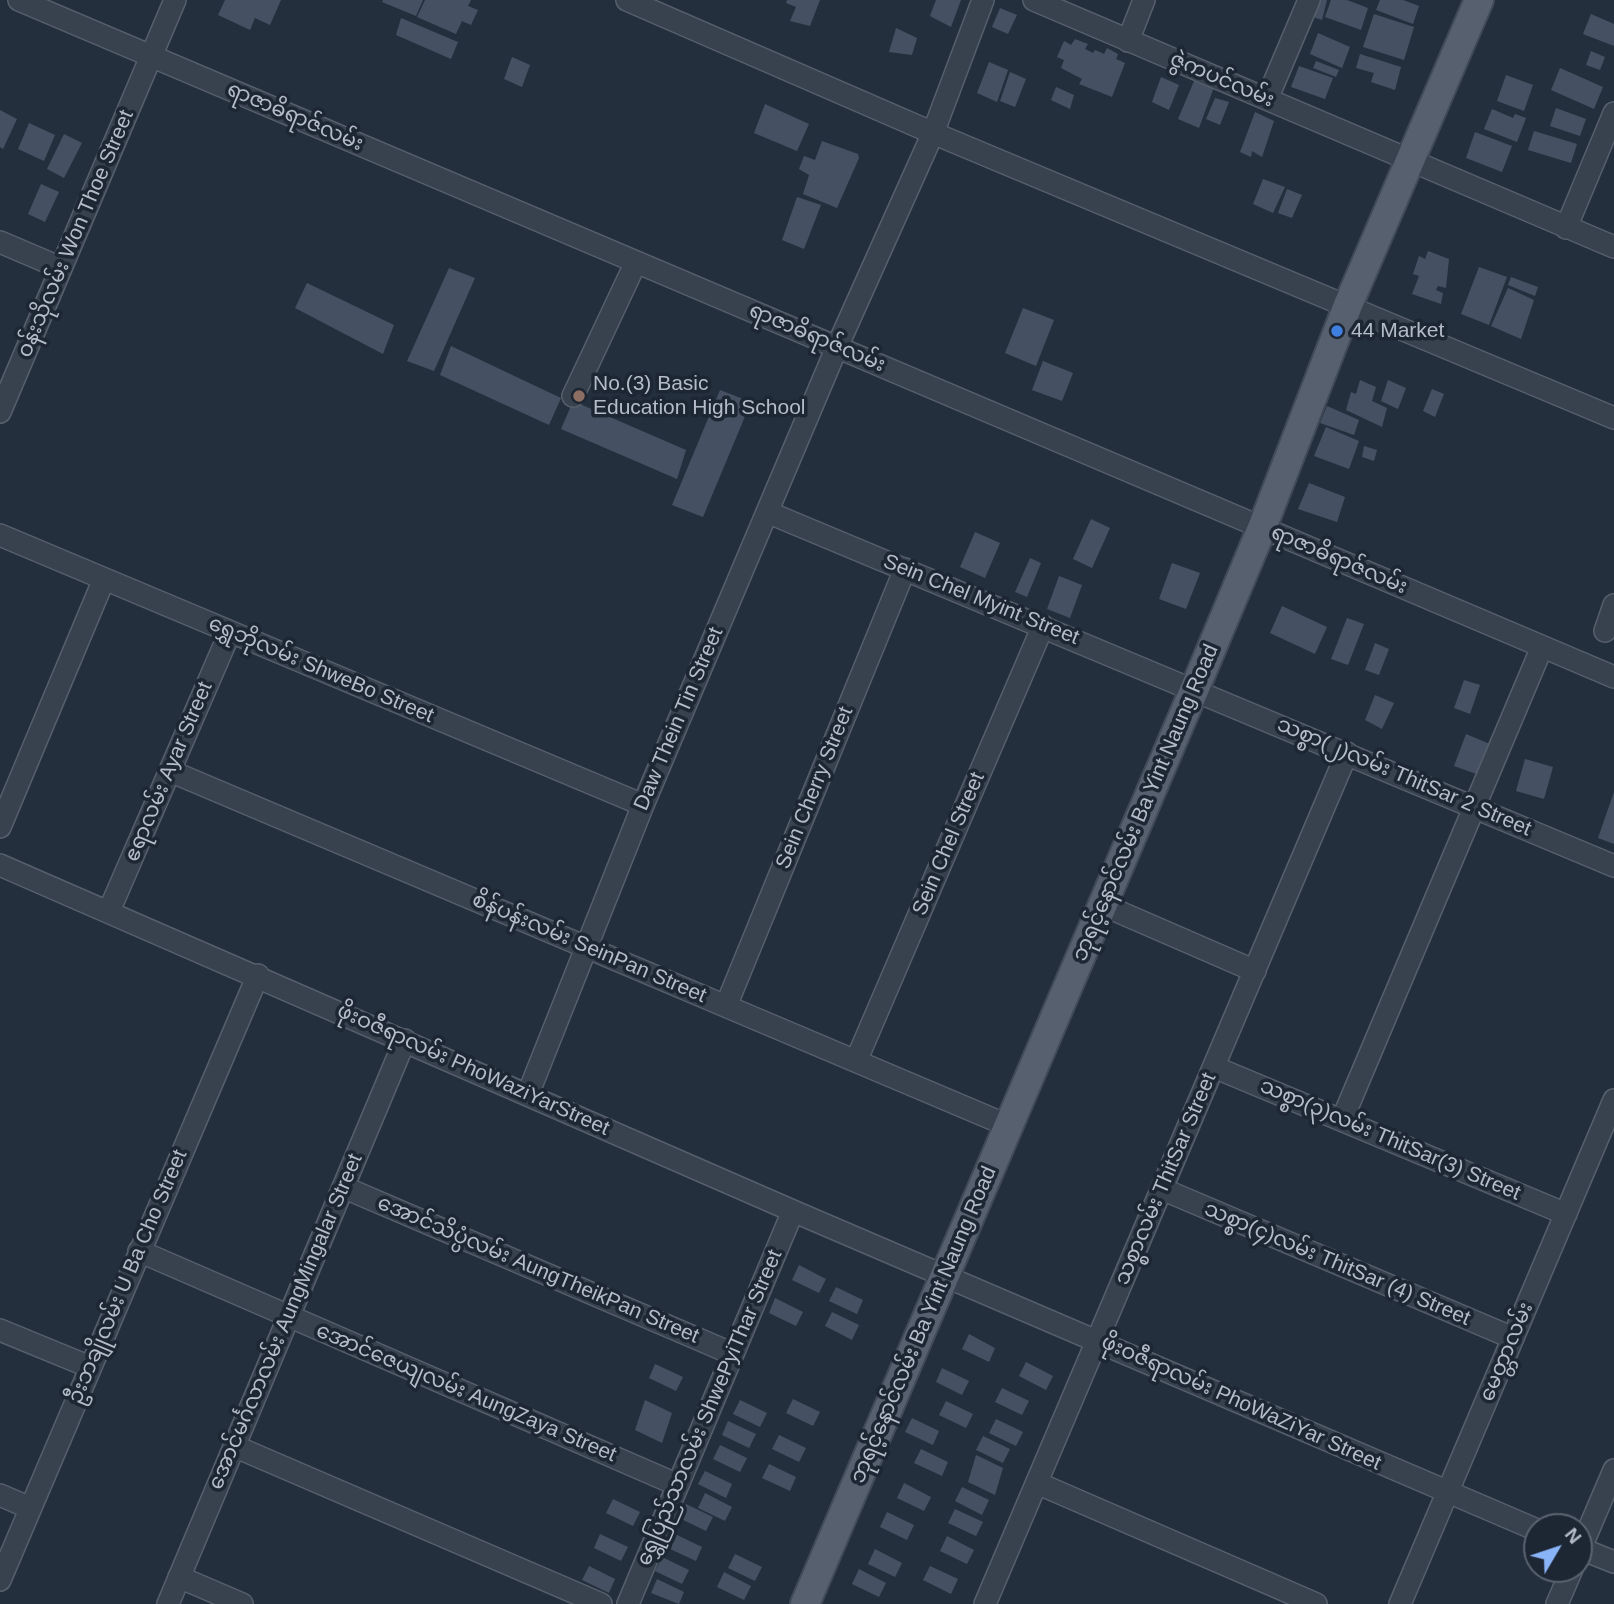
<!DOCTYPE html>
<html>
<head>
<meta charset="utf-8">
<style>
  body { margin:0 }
  #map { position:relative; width:1614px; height:1604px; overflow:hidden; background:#242f3e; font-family:Helvetica,sans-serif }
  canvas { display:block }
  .north { position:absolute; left:1523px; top:1513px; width:70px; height:70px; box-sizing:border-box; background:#1d2633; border:2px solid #59626f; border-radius:50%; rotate:51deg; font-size:19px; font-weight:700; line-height:28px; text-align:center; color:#b4bcc9 }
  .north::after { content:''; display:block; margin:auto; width:24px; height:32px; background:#8ab4f8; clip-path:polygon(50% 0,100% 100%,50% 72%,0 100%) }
</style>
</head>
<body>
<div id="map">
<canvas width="1614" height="1604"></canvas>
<div class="north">N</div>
</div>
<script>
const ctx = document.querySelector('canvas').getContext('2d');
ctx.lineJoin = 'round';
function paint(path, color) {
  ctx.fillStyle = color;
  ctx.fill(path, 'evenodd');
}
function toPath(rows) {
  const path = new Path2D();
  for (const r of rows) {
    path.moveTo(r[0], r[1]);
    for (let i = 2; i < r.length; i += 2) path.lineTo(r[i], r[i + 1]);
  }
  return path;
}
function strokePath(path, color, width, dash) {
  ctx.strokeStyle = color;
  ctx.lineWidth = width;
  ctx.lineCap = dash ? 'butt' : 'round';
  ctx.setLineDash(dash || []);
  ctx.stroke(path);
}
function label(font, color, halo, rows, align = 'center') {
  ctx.font = font + ' Helvetica,"Noto Sans Myanmar",sans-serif';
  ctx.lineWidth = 7;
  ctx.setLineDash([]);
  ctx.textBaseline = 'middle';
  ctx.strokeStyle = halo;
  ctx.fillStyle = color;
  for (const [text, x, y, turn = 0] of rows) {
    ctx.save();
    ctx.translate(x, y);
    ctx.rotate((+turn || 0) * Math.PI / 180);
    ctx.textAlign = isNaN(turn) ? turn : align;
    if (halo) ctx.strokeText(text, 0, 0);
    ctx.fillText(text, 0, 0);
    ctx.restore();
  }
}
paint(toPath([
  [225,0,281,0,270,25,255,18,250,30,218,15],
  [383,0,423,0,416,16,382,2],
  [425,0,471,0,468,6,478,10,471,25,462,21,456,34,417,17],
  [787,0,820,0,810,26,790,21,796,7,786,3],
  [936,0,961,0,951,27,930,16],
  [1317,0,1327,0,1322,20,1313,17],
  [1331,0,1347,0,1368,8,1361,30,1325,17],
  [1380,0,1403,0,1419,6,1413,24,1376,10],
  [1000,8,1017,15,1008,34,992,27],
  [1374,14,1414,27,1404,60,1363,47],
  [1591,14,1614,24,1614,46,1583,34],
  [401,18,458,42,451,59,396,35],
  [896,28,917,38,912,55,889,52],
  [1318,33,1350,47,1342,68,1310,54],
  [1075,39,1088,44,1085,49,1093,53,1095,50,1104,54,1107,48,1118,54,1116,59,1125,63,1112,97,1079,84,1082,79,1061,68,1064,60,1057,57,1064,41,1071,45],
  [1591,51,1605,57,1600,70,1586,65],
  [1360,54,1401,67,1395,90,1371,82,1374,73,1356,68],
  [512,57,530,65,522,87,504,79],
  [1316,61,1339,70,1336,77,1313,68],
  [989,62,1008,70,997,102,977,93],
  [1299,66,1333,78,1325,99,1291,87],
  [1560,68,1603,87,1594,109,1551,90],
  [1010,72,1026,79,1015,107,1000,101],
  [1506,75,1533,85,1524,111,1497,101],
  [1161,77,1179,85,1169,110,1152,102],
  [1194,81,1214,87,1199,128,1178,119],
  [1056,87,1074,95,1070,109,1051,100],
  [1215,98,1229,102,1220,125,1206,119],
  [765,104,809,124,797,151,754,133],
  [1556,108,1586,119,1580,136,1550,126],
  [1492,109,1513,118,1515,114,1526,118,1517,142,1484,129],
  [0,110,17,119,3,149,0,147],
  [1255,112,1274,121,1262,157,1252,151,1251,157,1240,152],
  [29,123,55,135,44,161,18,149],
  [1534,131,1577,144,1571,163,1528,150],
  [1475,132,1512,146,1502,172,1466,158],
  [64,134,82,143,64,178,47,169],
  [822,141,858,154,859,158,837,208,803,194,809,175,799,169,804,156,815,160],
  [1263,179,1285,187,1273,213,1253,204],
  [41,184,59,192,45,222,28,214],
  [1287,189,1302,195,1292,218,1278,213],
  [797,197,821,205,804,249,782,240],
  [1428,251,1449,259,1446,288,1438,286,1436,290,1443,293,1441,304,1412,294,1419,276,1413,274,1419,256,1425,259],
  [1479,267,1507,277,1489,325,1461,314],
  [449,268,475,278,434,371,407,361],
  [1511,277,1538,287,1535,296,1508,285],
  [307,283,394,325,383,354,295,308],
  [1508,288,1534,300,1521,339,1491,326],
  [1023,308,1054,320,1036,366,1005,353],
  [451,346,561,398,549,425,440,375],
  [1043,361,1073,373,1062,401,1032,390],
  [1360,380,1376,387,1372,401,1387,408,1382,427,1346,410,1351,392,1356,394],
  [1388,380,1406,388,1398,409,1381,401],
  [1432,389,1444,394,1435,417,1423,411],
  [720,390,751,402,703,517,672,505],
  [573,401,686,450,677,479,561,429],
  [1327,406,1359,420,1354,435,1320,423],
  [1326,427,1359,441,1349,469,1314,456],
  [1364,446,1377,450,1374,461,1362,457],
  [1309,483,1345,497,1337,522,1298,509],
  [1091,519,1110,528,1092,568,1073,559],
  [975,532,1000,543,985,578,960,567],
  [1030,558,1041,563,1027,597,1015,592],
  [1172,563,1200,573,1186,609,1159,599],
  [1059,576,1082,585,1070,618,1047,609],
  [1282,606,1327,627,1315,654,1270,633],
  [1347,618,1364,624,1348,665,1331,659],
  [1375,643,1389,649,1379,675,1365,670],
  [1464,680,1480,685,1470,714,1454,708],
  [1375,695,1394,703,1382,729,1365,720],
  [1466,734,1490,744,1479,775,1454,766],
  [1525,759,1553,767,1544,799,1516,791],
  [1614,792,1614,844,1598,838],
  [799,1265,826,1279,819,1293,792,1280],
  [836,1287,863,1300,857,1314,829,1301],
  [775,1298,803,1312,796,1326,769,1313],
  [832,1312,859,1325,852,1340,825,1326],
  [969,1334,995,1348,989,1362,962,1349],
  [1026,1362,1053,1376,1046,1390,1019,1376],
  [655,1364,683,1377,676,1391,649,1378],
  [942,1368,969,1381,962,1395,936,1382],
  [1002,1388,1029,1401,1022,1415,995,1402],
  [793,1399,820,1412,813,1426,786,1413],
  [645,1400,672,1413,662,1443,635,1430],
  [740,1400,767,1413,760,1427,733,1414],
  [946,1401,973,1414,966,1428,939,1415],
  [912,1418,939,1431,933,1445,905,1432],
  [996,1419,1023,1432,1016,1446,989,1433],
  [728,1421,756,1434,749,1448,722,1435],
  [779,1435,806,1448,799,1462,772,1449],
  [983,1436,1010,1449,1003,1463,976,1450],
  [720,1445,747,1458,740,1472,713,1459],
  [921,1449,948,1462,942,1476,914,1463],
  [976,1455,1003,1468,995,1495,968,1482],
  [769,1464,796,1477,790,1491,762,1478],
  [705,1471,732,1484,726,1498,698,1484],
  [904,1483,931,1497,924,1511,897,1498],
  [962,1487,989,1500,982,1515,955,1501],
  [705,1493,732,1507,725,1521,698,1508],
  [613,1499,640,1512,633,1526,606,1513],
  [686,1504,713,1517,706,1531,679,1518],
  [955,1509,983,1522,976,1536,948,1523],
  [887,1512,914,1525,907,1540,880,1527],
  [600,1534,628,1547,621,1561,594,1548],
  [675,1534,702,1547,696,1561,668,1548],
  [947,1536,974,1550,967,1564,940,1551],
  [875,1549,902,1563,895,1577,868,1564],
  [735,1554,762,1567,755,1581,728,1568],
  [662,1557,689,1570,682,1584,655,1571],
  [589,1566,615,1579,609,1593,582,1580],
  [930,1566,958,1579,951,1594,923,1580],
  [859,1569,886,1583,879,1597,852,1584],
  [724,1572,751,1586,744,1600,717,1587],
  [657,1579,684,1592,679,1604,651,1593]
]), '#455162');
const minor = toPath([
  [19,0,1614,677],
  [627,0,933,133,1614,418],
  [1034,0,1614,247],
  [1128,41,1144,0],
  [1267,99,1309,0],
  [1566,228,1614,113],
  [0,242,61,268],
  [573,396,636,262],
  [0,412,175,0],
  [767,512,1614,866],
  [0,535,643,805],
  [1605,631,1614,605],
  [170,771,1009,1126],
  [0,827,104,579],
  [0,865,793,1211,1537,1530],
  [1103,905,1255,971],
  [109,911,230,632],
  [726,1006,905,569],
  [856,1061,1043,626],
  [1214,1067,1566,1214],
  [528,1094,643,805,837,347,933,133,983,0],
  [1342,1120,1542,647],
  [343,1187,733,1354],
  [1162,1189,1513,1338],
  [139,1251,678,1485],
  [0,1330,90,1367],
  [234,1446,601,1604],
  [1037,1483,1316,1604],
  [0,1495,30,1508],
  [1579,1548,1614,1562],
  [1579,1552,1614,1470],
  [179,1577,242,1604],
  [0,1580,258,975],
  [168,1604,405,1040],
  [628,1604,793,1211],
  [985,1604,1347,753],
  [1400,1604,1614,1100],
  [1557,1604,1572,1569]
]);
const major = toPath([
  [805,1604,1195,688,1262,528,1348,305,1479,0]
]);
strokePath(minor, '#565f6c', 24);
strokePath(major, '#414a57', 32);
strokePath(minor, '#38414e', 21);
strokePath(major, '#56606e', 28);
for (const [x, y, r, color] of [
  [1337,331,7,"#3f7fe0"],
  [579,396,7,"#8d6e63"]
]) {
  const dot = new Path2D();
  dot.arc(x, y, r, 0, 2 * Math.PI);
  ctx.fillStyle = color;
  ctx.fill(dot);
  strokePath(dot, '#1d2633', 2.5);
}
label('21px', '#b4bcc9', '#1d2633', [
  ["ဇွဲကပင်လမ်း",1222,80,23],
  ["ရာဇာဓိရာဇ်လမ်း",295,117,23],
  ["ဝန်းသိုလမ်း Won Thoe Street",76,234,-67],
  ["ရာဇာဓိရာဇ်လမ်း",817,338,23],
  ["ရာဇာဓိရာဇ်လမ်း",1339,560,23],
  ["Sein Chel Myint Street",981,600,22],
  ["ရွှေဘိုလမ်း ShweBo Street",321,670,23],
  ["Daw Thein Tin Street",679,719,-67],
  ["ဧရာလမ်း Ayar Street",169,772,-67],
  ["သစ္စာ(၂)လမ်း ThitSar 2 Street",1404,777,23],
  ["Sein Cherry Street",815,788,-68],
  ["ဘုရင့်နောင်လမ်း Ba Yint Naung Road",1146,803,-67],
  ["Sein Chel Street",949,844,-67],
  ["စိန်ပန်းလမ်း SeinPan Street",589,948,23],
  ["ဖိုးဝဇီရာလမ်း PhoWaziYarStreet",473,1070,24],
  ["သစ္စာ(၃)လမ်း ThitSar(3) Street",1390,1140,23],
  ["သစ္စာလမ်း ThitSar Street",1166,1179,-67],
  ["သစ္စာ(၄)လမ်း ThitSar (4) Street",1337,1264,23],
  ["အောင်သိပ္ပံလမ်း AungTheikPan Street",538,1270,23],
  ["ဦးဘချိုလမ်း U Ba Cho Street",128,1277,-67],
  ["အောင်မင်္ဂလာလမ်း AungMingalar Street",286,1322,-67],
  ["ဘုရင့်နောင်လမ်း Ba Yint Naung Road",924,1325,-67],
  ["မေတ္တာလမ်း",1507,1352,-67],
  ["အောင်ဇေယျလမ်း AungZaya Street",466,1393,23],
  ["ဖိုးဝဇီရာလမ်း PhoWaZiYar Street",1241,1403,24],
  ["ရွှေပြည်သာလမ်း ShwePyiThar Street",710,1408,-67]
]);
label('21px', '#b4bcc9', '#1d2633', [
  ["44 Market",1351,331],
  ["No.(3) Basic",593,384],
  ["Education High School",593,408]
], 'left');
</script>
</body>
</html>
